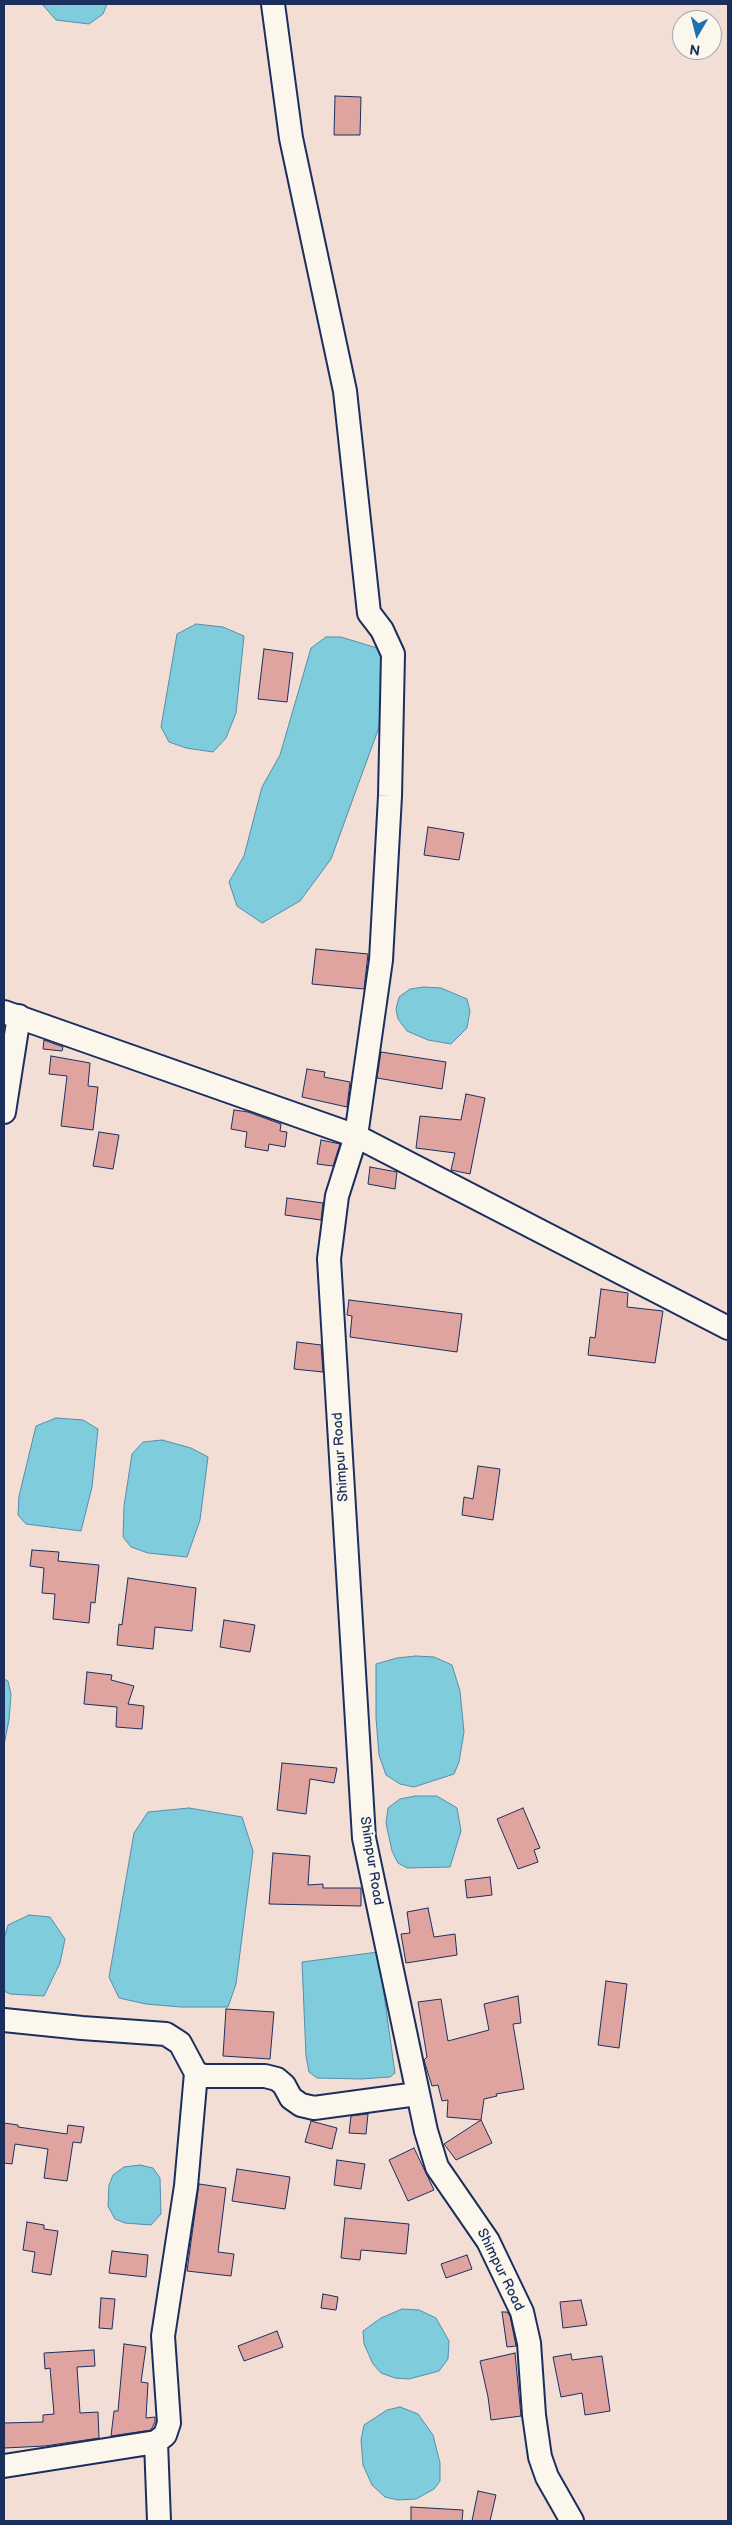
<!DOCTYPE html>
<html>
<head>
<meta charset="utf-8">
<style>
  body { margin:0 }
  #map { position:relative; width:732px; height:2525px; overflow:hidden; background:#f3ded5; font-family:"Balsamiq Sans",sans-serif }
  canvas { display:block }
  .frame { position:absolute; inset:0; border:5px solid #1b2f5e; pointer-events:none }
  .north { position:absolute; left:672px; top:10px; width:50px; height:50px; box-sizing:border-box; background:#fbf7ec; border:1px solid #a1a7b3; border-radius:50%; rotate:188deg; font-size:14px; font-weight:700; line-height:20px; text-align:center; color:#1b2f5e }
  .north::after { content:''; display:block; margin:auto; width:18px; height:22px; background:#1f6fb2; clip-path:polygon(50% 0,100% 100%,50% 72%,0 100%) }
</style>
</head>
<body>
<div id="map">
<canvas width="732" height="2525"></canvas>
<div class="frame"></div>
<div class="north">N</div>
</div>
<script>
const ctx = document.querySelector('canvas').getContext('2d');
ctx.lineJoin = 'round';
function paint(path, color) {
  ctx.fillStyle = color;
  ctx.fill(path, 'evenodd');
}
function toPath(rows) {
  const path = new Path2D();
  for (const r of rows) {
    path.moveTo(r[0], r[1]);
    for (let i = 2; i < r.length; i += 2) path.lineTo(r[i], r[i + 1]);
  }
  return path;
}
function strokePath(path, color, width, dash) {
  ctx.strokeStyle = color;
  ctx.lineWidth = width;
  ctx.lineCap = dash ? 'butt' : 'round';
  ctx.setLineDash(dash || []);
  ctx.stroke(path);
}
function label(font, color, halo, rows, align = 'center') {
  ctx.font = font + ' "Balsamiq Sans",sans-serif';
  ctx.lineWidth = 4.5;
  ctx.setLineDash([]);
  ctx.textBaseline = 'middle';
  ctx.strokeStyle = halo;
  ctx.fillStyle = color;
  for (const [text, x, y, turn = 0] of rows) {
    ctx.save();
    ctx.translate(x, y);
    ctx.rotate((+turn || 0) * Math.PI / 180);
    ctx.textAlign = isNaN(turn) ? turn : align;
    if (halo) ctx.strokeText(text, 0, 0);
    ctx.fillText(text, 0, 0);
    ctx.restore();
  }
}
const water = toPath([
  [42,4,107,4,103,14,89,24,56,20,42,4],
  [196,624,223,627,244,636,236,713,226,738,213,752,186,748,169,742,161,727,177,634,196,624],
  [326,637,341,637,377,648,382,660,382,719,331,859,300,901,262,923,237,906,229,882,244,856,262,787,280,755,311,648,326,637],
  [424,987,441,988,467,999,470,1011,467,1028,451,1044,428,1040,407,1031,398,1019,396,1009,399,997,410,989,424,987],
  [56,1418,83,1420,98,1429,92,1487,81,1531,26,1524,18,1515,19,1496,36,1426,56,1418],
  [162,1440,191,1448,208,1457,200,1520,187,1557,148,1553,131,1547,123,1537,124,1506,132,1454,143,1442,162,1440],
  [416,1656,434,1657,452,1665,460,1691,464,1732,459,1762,454,1774,414,1787,400,1784,386,1775,379,1755,376,1718,376,1664,397,1658,416,1656],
  [4,1679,8,1681,11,1694,9,1720,4,1745,4,1679],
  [415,1796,437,1796,457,1808,461,1831,450,1867,407,1868,398,1863,392,1851,386,1823,388,1808,400,1799,415,1796],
  [189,1808,242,1817,253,1851,236,1984,228,2007,181,2007,146,2004,119,1998,109,1977,134,1833,148,1812,189,1808],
  [29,1915,50,1917,65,1939,60,1963,44,1996,10,1994,4,1991,4,1939,8,1925,29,1915],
  [378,1952,395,2073,390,2077,361,2079,317,2078,309,2072,306,2056,302,1962,378,1952],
  [140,2165,153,2168,160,2178,161,2214,151,2225,125,2223,115,2219,108,2206,109,2185,113,2175,124,2167,140,2165],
  [402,2309,419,2310,436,2318,449,2341,448,2359,439,2371,409,2379,395,2378,381,2373,373,2364,364,2344,363,2331,381,2318,402,2309],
  [400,2407,418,2414,433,2435,440,2463,440,2481,434,2489,416,2499,398,2500,385,2497,372,2485,363,2465,361,2440,364,2425,387,2410,400,2407]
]);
paint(water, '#7fccdd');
strokePath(water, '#578daa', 1);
const building = toPath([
  [335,96,361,97,360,135,334,135,335,96],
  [264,649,293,653,287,702,258,699,264,649],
  [428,827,464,833,459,860,424,855,428,827],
  [316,949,368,954,364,989,312,984,316,949],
  [44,1040,63,1047,62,1051,43,1049,44,1040],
  [381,1052,446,1062,442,1089,377,1078,381,1052],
  [51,1056,90,1063,88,1086,98,1087,93,1130,61,1126,67,1076,49,1074,51,1056],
  [307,1069,325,1072,324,1077,350,1082,347,1107,302,1097,307,1069],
  [466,1094,485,1098,470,1174,451,1170,455,1153,416,1148,420,1116,461,1120,466,1094],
  [234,1110,248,1112,281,1124,280,1131,287,1132,285,1147,269,1144,268,1151,245,1147,247,1132,231,1129,234,1110],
  [99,1132,119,1135,113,1169,93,1166,99,1132],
  [321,1140,340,1144,333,1166,317,1164,321,1140],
  [370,1167,397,1172,395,1189,368,1184,370,1167],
  [287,1198,323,1203,321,1220,285,1215,287,1198],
  [601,1289,628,1293,627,1307,663,1311,655,1363,588,1355,590,1337,595,1338,601,1289],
  [349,1300,462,1314,457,1352,350,1337,352,1316,347,1315,349,1300],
  [297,1342,321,1345,323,1372,294,1369,297,1342],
  [478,1466,500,1469,493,1520,462,1515,464,1497,473,1499,478,1466],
  [32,1550,59,1552,58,1561,99,1565,95,1603,91,1602,89,1623,53,1619,55,1594,42,1593,44,1568,30,1566,32,1550],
  [128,1578,196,1588,192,1631,155,1627,153,1649,117,1645,119,1624,122,1625,128,1578],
  [224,1620,255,1625,250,1652,220,1647,224,1620],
  [87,1672,112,1675,111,1680,134,1686,128,1704,144,1706,142,1729,116,1727,117,1707,84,1704,87,1672],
  [282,1763,337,1768,334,1783,310,1779,306,1814,277,1810,282,1763],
  [523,1808,540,1848,534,1850,538,1862,518,1869,497,1819,523,1808],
  [273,1853,310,1856,308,1885,323,1884,323,1888,361,1888,361,1906,269,1904,273,1853],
  [490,1877,492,1895,467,1898,465,1880,490,1877],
  [428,1908,434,1937,455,1934,457,1955,406,1963,401,1934,410,1933,407,1912,428,1908],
  [606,1981,627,1984,619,2048,598,2045,606,1981],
  [518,1996,521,2023,513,2024,524,2089,496,2094,497,2096,484,2099,481,2120,492,2143,456,2160,444,2144,481,2120,447,2117,448,2100,442,2101,438,2085,432,2086,424,2060,427,2057,418,2002,441,1999,448,2041,489,2030,484,2004,518,1996],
  [226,2009,274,2012,270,2059,223,2056,226,2009],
  [368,2114,366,2134,349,2133,351,2116,368,2114],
  [311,2121,337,2128,332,2149,305,2142,311,2121],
  [4,2123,18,2125,18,2127,67,2134,68,2125,84,2127,81,2143,73,2142,67,2181,44,2178,48,2149,15,2144,12,2164,4,2163,4,2123],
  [414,2148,434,2190,408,2201,389,2160,414,2148],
  [337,2160,365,2164,361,2189,334,2185,337,2160],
  [237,2169,290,2177,285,2209,232,2201,237,2169],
  [199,2184,226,2188,218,2252,234,2254,231,2276,187,2271,199,2184],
  [345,2218,409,2224,406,2254,361,2250,360,2260,341,2258,345,2218],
  [27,2222,44,2225,44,2229,58,2231,51,2275,32,2272,35,2252,23,2250,27,2222],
  [112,2251,148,2255,146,2277,109,2273,112,2251],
  [467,2255,472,2269,446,2278,441,2264,467,2255],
  [323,2294,338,2297,336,2310,321,2308,323,2294],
  [101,2298,115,2299,112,2329,99,2328,101,2298],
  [581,2300,587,2325,563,2328,560,2302,581,2300],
  [502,2312,507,2312,510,2316,516,2346,507,2347,502,2312],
  [277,2331,283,2347,244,2361,238,2346,277,2331],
  [124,2344,146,2347,141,2382,148,2383,146,2418,155,2417,155,2422,151,2430,111,2436,114,2411,118,2411,124,2344],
  [94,2350,95,2366,77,2367,80,2413,98,2412,99,2438,45,2446,4,2448,4,2423,43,2422,43,2415,54,2414,50,2368,45,2369,44,2353,94,2350],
  [515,2353,521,2416,491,2420,488,2397,480,2361,515,2353],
  [571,2354,572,2360,602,2356,610,2411,585,2415,582,2393,561,2397,553,2357,571,2354],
  [478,2491,496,2495,490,2521,472,2521,478,2491],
  [411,2507,463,2510,462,2521,411,2521,411,2507]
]);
paint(building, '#dfa4a0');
strokePath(building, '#1b2f5e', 1);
const minor = toPath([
  [273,4,291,138,345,391,369,613,382,630,393,654,390,796,381,960,356,1136,337,1196,329,1259,364,1838,426,2131,437,2167,488,2241,522,2312,529,2343,534,2415,540,2457,547,2477,572,2521],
  [4,1012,356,1136,728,1328],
  [4,1112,19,1016],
  [4,2020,82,2028,166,2034,180,2043,196,2073,204,2076,265,2076,277,2079,284,2085,291,2098,301,2105,314,2108,417,2094],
  [156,2442,159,2521],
  [4,2466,156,2442,165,2435,169,2423,163,2336,186,2186,196,2073]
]);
strokePath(minor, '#1b2f5e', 26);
strokePath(minor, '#fbf7ec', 22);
label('14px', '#1b2f5e', '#fbf7ec', [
  ["Shimpur Road",341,1457,-94],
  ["Shimpur Road",371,1861,81],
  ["Shimpur Road",500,2270,64]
]);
</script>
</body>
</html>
